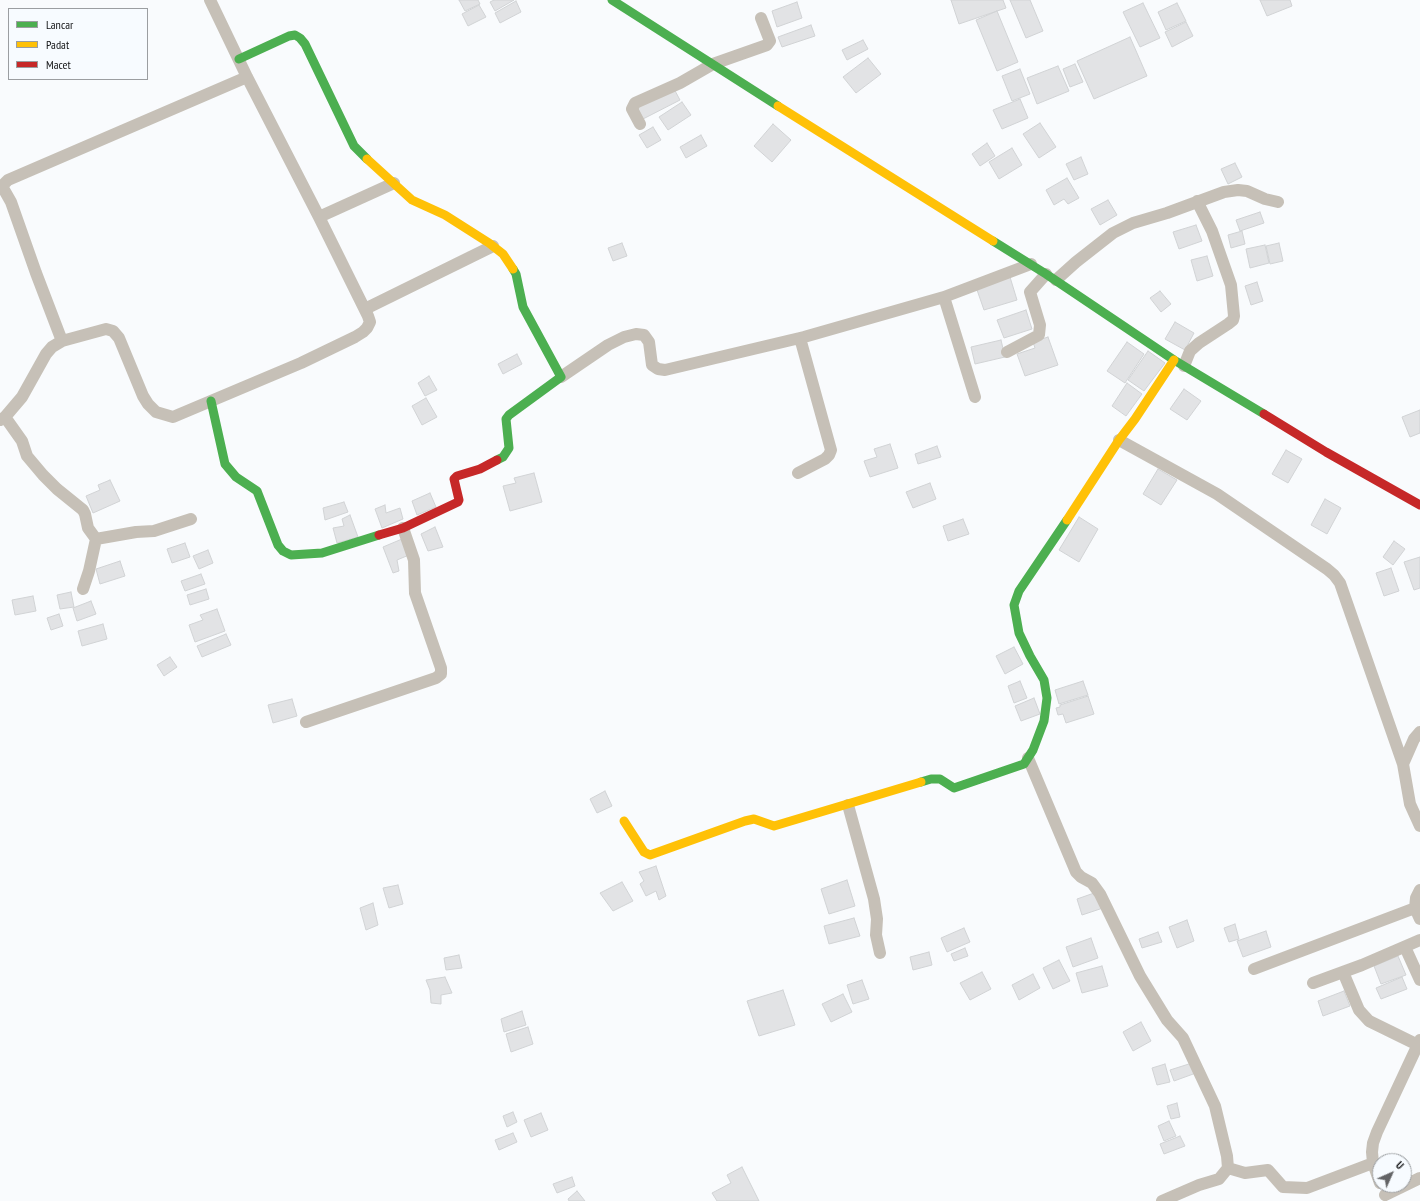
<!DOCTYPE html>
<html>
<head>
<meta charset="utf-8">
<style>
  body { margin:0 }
  #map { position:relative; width:1420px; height:1201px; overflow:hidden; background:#f9fbfd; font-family:"PT Sans Narrow",sans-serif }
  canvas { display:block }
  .legend { position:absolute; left:8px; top:8px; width:140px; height:72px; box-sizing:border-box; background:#f7fbff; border:1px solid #9b9ea1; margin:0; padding:5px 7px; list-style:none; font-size:12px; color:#121315 }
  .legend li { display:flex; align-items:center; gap:8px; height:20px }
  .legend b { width:20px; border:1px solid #9b9ea1 }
  .north { position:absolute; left:1372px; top:1153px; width:40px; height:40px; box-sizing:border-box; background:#f7fbff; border:1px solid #9b9ea1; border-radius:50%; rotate:45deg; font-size:11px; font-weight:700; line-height:16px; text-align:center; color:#121315 }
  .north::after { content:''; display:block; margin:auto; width:14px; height:18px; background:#636466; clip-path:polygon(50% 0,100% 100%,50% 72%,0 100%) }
</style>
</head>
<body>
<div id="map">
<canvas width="1420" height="1201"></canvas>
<ul class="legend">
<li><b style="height:5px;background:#4caf50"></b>Lancar</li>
<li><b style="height:5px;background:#ffc107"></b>Padat</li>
<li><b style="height:5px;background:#c62828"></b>Macet</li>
</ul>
<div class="north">U</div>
</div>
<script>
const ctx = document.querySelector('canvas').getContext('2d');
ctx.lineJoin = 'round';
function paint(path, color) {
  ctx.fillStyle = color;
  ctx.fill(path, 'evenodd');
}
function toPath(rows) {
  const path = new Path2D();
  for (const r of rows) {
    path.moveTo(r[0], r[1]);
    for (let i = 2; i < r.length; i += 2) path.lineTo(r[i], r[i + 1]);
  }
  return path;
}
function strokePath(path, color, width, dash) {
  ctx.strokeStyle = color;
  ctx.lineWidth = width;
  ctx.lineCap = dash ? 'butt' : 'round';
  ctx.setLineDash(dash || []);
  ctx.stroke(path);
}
const building = toPath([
  [459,0,478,0,480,4,465,11,459,0],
  [494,0,514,0,495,11,490,2,494,0],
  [951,0,1003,0,1006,8,959,24,951,0],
  [1010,0,1030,0,1043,31,1026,38,1010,0],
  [1260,0,1290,0,1292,6,1267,16,1260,0],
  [516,1,521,12,500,23,495,13,516,1],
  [797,2,802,18,777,27,772,11,797,2],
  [1143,3,1160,38,1140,47,1123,12,1143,3],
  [1177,3,1186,21,1166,30,1158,12,1177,3],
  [479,5,486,17,468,26,462,14,479,5],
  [997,11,1018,62,997,71,976,20,997,11],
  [1186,22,1193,36,1172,47,1165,32,1186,22],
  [811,25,815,36,782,47,778,37,811,25],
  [1130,37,1147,76,1094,99,1077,61,1130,37],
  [863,40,868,49,847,60,842,50,863,40],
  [868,58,881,74,856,93,843,77,868,58],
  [1075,64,1083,82,1070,87,1063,69,1075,64],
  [1058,66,1069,91,1037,104,1027,78,1058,66],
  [1020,69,1030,94,1012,101,1002,76,1020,69],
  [673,87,680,100,643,119,637,107,673,87],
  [1020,99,1028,118,1002,129,993,110,1020,99],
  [682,102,691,115,668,130,659,117,682,102],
  [1040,123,1056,147,1039,158,1023,134,1040,123],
  [773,124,791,140,772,162,754,146,773,124],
  [653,127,661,140,647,148,639,135,653,127],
  [701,135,707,146,686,158,680,147,701,135],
  [987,143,995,156,980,166,972,154,987,143],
  [1012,148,1022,165,999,179,989,162,1012,148],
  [1081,157,1088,174,1074,180,1066,164,1081,157],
  [1235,163,1242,177,1228,184,1221,169,1235,163],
  [1067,178,1079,198,1068,204,1064,199,1054,205,1046,190,1067,178],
  [1108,200,1117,215,1100,225,1091,209,1108,200],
  [1260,212,1264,223,1240,231,1236,220,1260,212],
  [1196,225,1202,241,1179,249,1173,232,1196,225],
  [1242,231,1245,244,1231,248,1228,235,1242,231],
  [622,243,627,256,613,261,608,248,622,243],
  [1279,243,1283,261,1270,264,1266,246,1279,243],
  [1265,245,1269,263,1250,268,1246,249,1265,245],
  [1207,256,1213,276,1197,281,1191,260,1207,256],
  [1010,277,1017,300,984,310,976,287,1010,277],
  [1257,282,1263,301,1251,305,1245,286,1257,282],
  [1160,291,1171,304,1161,312,1150,298,1160,291],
  [1026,310,1032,329,1004,338,997,320,1026,310],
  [1175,322,1194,333,1185,350,1165,339,1175,322],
  [1048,337,1058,365,1025,376,1017,354,1035,348,1033,342,1048,337],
  [1001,340,1005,357,975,364,971,347,1001,340],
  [1127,342,1144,354,1125,383,1107,371,1127,342],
  [1148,351,1165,363,1144,391,1128,380,1148,351],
  [517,354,522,364,503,374,498,364,517,354],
  [429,376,437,390,425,396,418,383,429,376],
  [1127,383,1142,394,1126,416,1112,406,1127,383],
  [1184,389,1201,401,1187,420,1170,409,1184,389],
  [426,398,437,417,422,425,412,406,426,398],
  [1420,410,1420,433,1410,437,1402,417,1420,410],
  [890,444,898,468,870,477,864,461,877,457,874,449,890,444],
  [937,446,941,457,918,464,915,454,937,446],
  [1286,450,1302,459,1288,483,1272,474,1286,450],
  [1158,469,1177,480,1161,505,1143,494,1158,469],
  [534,473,542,502,510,511,503,486,516,483,514,478,534,473],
  [110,480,120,501,93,513,86,496,100,490,98,485,110,480],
  [930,483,936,499,913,508,906,492,930,483],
  [430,493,436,507,417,515,412,501,430,493],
  [1325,499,1341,508,1327,534,1311,525,1325,499],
  [344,502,348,512,325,520,323,508,344,502],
  [385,505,386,513,400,508,403,519,382,528,375,509,385,505],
  [350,515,358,537,337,543,333,528,344,526,342,519,350,515],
  [1079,517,1098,529,1079,562,1059,550,1079,517],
  [963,519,969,534,948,541,943,526,963,519],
  [435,527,443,547,428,551,421,534,435,527],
  [402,539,409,555,397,560,399,571,393,573,383,547,402,539],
  [1394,541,1405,549,1393,565,1383,557,1394,541],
  [185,543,190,557,172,563,167,549,185,543],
  [208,550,213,563,199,569,193,556,208,550],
  [1420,557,1420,588,1414,590,1404,562,1420,557],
  [120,561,125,576,100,584,96,569,120,561],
  [1391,568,1399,591,1384,596,1376,573,1391,568],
  [201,574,205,584,185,591,181,581,201,574],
  [206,589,209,599,190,605,187,595,206,589],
  [71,592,74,607,60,609,57,595,71,592],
  [33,596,36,611,15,615,12,600,33,596],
  [91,601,96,614,77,621,73,608,91,601],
  [217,609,225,631,195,642,189,625,203,620,200,615,217,609],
  [59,614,63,626,51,630,47,618,59,614],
  [103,624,107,639,82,646,78,631,103,624],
  [226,634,231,645,202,657,197,646,226,634],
  [1014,647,1023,664,1005,674,996,656,1014,647],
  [170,657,177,667,164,676,157,665,170,657],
  [1020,681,1027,698,1014,703,1008,686,1020,681],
  [1083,681,1088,695,1059,704,1055,690,1083,681],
  [1088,696,1094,714,1066,723,1063,714,1058,715,1056,708,1060,707,1060,705,1088,696],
  [1034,698,1040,714,1021,721,1015,706,1034,698],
  [292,699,297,716,273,723,268,705,292,699],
  [605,791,612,806,597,813,590,799,605,791],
  [656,866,666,896,659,900,656,891,646,896,640,884,644,881,639,872,656,866],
  [847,880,855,906,829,914,821,889,847,880],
  [622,882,633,901,613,911,600,893,622,882],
  [398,885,403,904,389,908,383,888,398,885],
  [1097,892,1103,908,1082,915,1077,899,1097,892],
  [373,903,378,925,366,930,360,908,373,903],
  [854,918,860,936,829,944,824,926,854,918],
  [1187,920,1194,941,1177,948,1169,927,1187,920],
  [1235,924,1239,939,1229,942,1224,928,1235,924],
  [964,928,970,942,947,952,941,938,964,928],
  [1266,931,1271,947,1243,957,1237,941,1266,931],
  [1158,932,1162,942,1142,948,1139,939,1158,932],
  [1091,938,1098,958,1073,967,1066,947,1091,938],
  [965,948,968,956,954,961,951,954,965,948],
  [929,952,932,965,913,970,910,957,929,952],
  [459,955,462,968,446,970,444,958,459,955],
  [1398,956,1406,975,1381,984,1374,966,1398,956],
  [1059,960,1070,981,1053,989,1043,968,1059,960],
  [1102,966,1108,986,1082,993,1076,973,1102,966],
  [982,972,991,989,970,1000,960,983,982,972],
  [1033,974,1040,988,1019,1000,1012,985,1033,974],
  [445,977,452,993,441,995,441,1004,431,1003,430,990,426,980,445,977],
  [1402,977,1407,989,1381,999,1376,988,1402,977],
  [862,980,869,999,853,1004,847,985,862,980],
  [783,990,795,1025,759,1036,747,1001,783,990],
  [1344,991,1350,1006,1323,1016,1318,1001,1344,991],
  [843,994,852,1012,831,1022,822,1004,843,994],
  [522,1011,526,1025,504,1032,501,1019,522,1011],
  [1141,1022,1151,1041,1133,1051,1123,1032,1141,1022],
  [528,1027,533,1044,511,1052,506,1034,528,1027],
  [1192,1063,1196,1073,1174,1081,1170,1070,1192,1063],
  [1165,1064,1170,1082,1157,1085,1152,1068,1165,1064],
  [1177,1103,1180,1117,1171,1119,1167,1106,1177,1103],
  [513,1112,517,1122,507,1127,503,1116,513,1112],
  [541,1113,548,1130,531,1137,524,1120,541,1113],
  [1169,1121,1176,1136,1164,1141,1158,1126,1169,1121],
  [513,1133,517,1142,499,1150,495,1140,513,1133],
  [1180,1136,1185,1146,1164,1154,1160,1144,1180,1136],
  [742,1167,759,1201,717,1201,712,1193,731,1183,727,1175,742,1167],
  [572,1177,575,1186,557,1193,553,1184,572,1177],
  [577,1191,585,1201,569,1201,568,1199,577,1191]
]);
paint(building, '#e2e3e5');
strokePath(building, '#d1d3d5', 1);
strokePath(toPath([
  [640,124,632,109,635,103,680,83,713,64,767,45,770,41,761,18],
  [319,217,394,183],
  [1056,280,1076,262,1113,233,1133,223,1167,213,1224,192,1238,190,1247,191,1265,199,1278,202],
  [944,297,975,397],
  [365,309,493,246],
  [62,341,36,273,11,202,3,188,4,184,8,180,247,77],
  [1007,352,1039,335,1040,325,1030,292,1046,274],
  [1184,366,1190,351,1199,343,1228,324,1233,320,1234,316,1231,285,1212,231,1197,201],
  [561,377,608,345,624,337,636,334,644,335,649,342,652,365,658,369,665,370,804,337,944,297,1031,264],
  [5,417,22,441,27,456,43,475,57,489,83,510,85,514,88,528,96,539,136,532,154,531,191,519],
  [0,420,5,417,22,397,46,354,52,347,62,341,106,329,113,331,119,338,143,396,148,404,156,412,173,417,301,363,355,337,363,332,367,328,370,322,368,316,319,217,247,77,210,0],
  [1119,440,1217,494,1327,569,1334,575,1340,583,1403,764],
  [798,473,825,459,829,455,831,450,800,338],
  [83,589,89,571,96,539],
  [306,722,436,678,441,674,441,668,415,593,414,560,403,528],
  [1420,732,1414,739,1403,764,1410,804,1420,826],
  [1028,758,1076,872,1081,877,1092,883,1100,894,1140,976,1167,1020,1183,1038,1215,1106,1227,1156,1228,1168,1219,1179,1199,1185,1162,1201],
  [848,805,874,899,877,919,876,935,880,953],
  [1420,890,1416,898,1415,908,1420,919],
  [1405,947,1420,980],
  [1254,969,1415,908],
  [1343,972,1359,1010,1369,1021,1420,1046],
  [1313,983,1362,965,1420,940],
  [1228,1168,1245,1173,1268,1170,1283,1187,1307,1188,1373,1163],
  [1380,1183,1373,1163,1372,1152,1373,1143,1377,1132,1420,1040],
  [1385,1195,1420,1178]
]), '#c6c0b7', 12);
strokePath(toPath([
  [612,0,778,106],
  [239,59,289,36,295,35,300,38,305,44,354,146,367,159],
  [993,241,1046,274,1174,360,1264,414],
  [211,401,225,464,236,477,257,491,278,545,283,551,291,555,322,553,379,535],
  [497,460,503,457,509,448,506,419,509,415,561,377,523,307,516,274,513,269],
  [921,782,931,779,940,779,954,788,1024,764,1033,750,1044,721,1047,698,1044,680,1030,656,1019,633,1014,605,1019,591,1067,520]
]), '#4caf50', 9);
strokePath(toPath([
  [778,106,993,241],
  [367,159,412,200,445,215,489,243,503,254,513,269],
  [1067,520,1119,440,1135,419,1174,360],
  [624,821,644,852,650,855,745,821,754,819,774,826,921,782]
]), '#ffc107', 9);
strokePath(toPath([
  [1264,414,1326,452,1420,505],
  [379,535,403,528,458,502,459,500,454,479,457,476,480,469,497,460]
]), '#c62828', 9);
</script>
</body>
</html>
